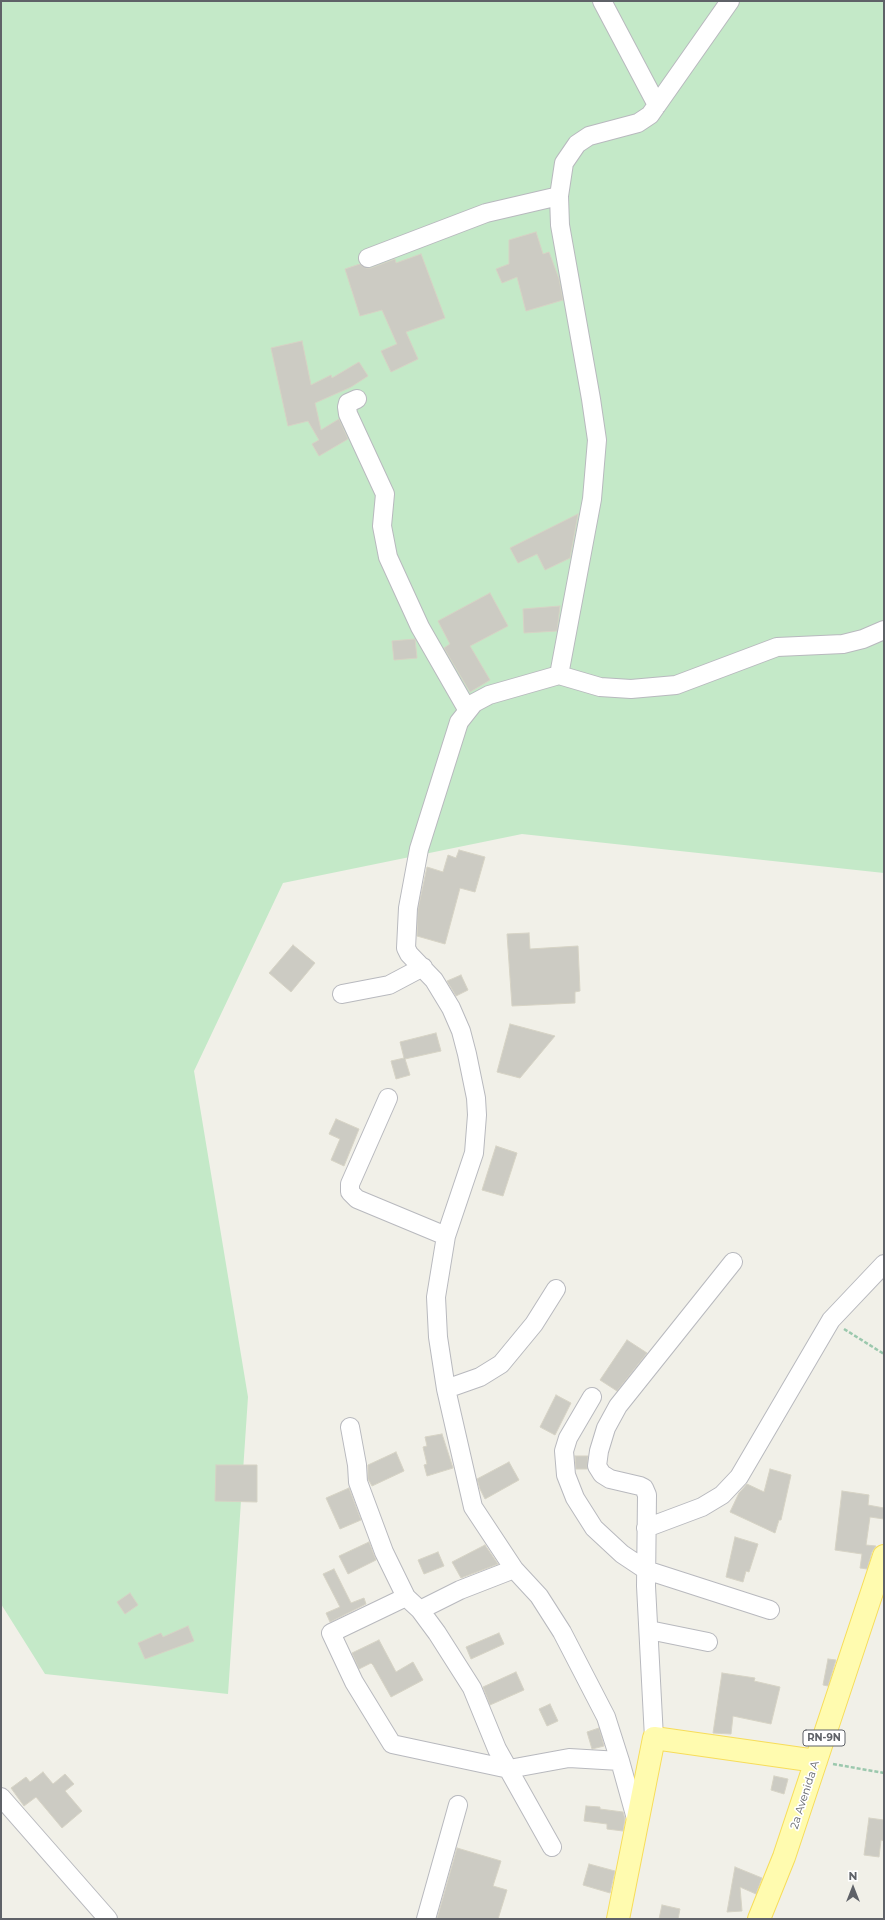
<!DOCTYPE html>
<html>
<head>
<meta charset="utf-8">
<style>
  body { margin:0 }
  #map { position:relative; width:885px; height:1920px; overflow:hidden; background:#f1f0e8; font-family:Montserrat,sans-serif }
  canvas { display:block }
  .frame { position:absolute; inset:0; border:2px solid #5f6268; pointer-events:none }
  .north { position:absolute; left:833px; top:1868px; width:40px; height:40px; -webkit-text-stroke:3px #fff; paint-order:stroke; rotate:0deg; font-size:11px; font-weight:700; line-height:16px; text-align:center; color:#5f6268 }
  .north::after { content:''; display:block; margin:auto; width:14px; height:18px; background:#5f6268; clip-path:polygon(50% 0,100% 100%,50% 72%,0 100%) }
</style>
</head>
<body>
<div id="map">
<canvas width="885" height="1920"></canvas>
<div class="frame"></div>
<div class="north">N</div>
</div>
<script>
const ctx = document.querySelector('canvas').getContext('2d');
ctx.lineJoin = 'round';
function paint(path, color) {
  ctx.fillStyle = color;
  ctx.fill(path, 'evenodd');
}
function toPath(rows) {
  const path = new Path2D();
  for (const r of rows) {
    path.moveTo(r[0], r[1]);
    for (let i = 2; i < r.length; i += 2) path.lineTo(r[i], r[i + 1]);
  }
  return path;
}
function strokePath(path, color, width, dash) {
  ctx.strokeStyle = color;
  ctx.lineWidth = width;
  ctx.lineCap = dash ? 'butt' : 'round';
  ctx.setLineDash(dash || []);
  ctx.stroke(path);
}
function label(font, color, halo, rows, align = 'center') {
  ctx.font = font + ' Montserrat,sans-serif';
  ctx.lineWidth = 3.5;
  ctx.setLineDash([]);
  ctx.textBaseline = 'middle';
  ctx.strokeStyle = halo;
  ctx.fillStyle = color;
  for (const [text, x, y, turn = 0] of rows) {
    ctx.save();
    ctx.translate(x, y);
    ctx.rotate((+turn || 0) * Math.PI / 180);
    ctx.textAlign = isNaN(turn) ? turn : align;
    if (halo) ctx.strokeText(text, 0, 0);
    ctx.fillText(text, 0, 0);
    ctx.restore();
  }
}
paint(toPath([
  [1,1,884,1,884,873,522,834,283,883,194,1071,248,1397,228,1694,45,1674,1,1604]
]), '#c4e9c8');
const building = toPath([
  [536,232,543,254,549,252,559,279,563,300,526,311,517,277,502,283,496,269,509,264,509,240,536,232],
  [421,254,445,318,406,332,418,359,391,372,381,351,397,344,382,310,360,316,345,269,360,264,366,268,371,268,395,259,396,263,421,254],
  [302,341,311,385,331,375,332,378,359,362,368,376,351,387,315,403,321,430,339,419,348,439,319,456,312,444,319,440,308,421,288,426,271,348,302,341],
  [578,514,570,558,545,570,537,554,518,563,510,548,578,514],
  [490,593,508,626,470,646,490,680,470,692,444,648,450,644,438,621,490,593],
  [560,606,557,631,524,633,523,609,560,606],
  [415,639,417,658,394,660,392,641,415,639],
  [459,850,485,857,475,892,460,888,445,944,417,936,418,909,427,867,443,872,448,855,456,858,459,850],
  [529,933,530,949,578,946,580,991,575,992,575,1003,512,1006,507,934,529,933],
  [293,945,315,963,291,992,269,973,293,945],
  [461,975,468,990,456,996,447,981,461,975],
  [510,1024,555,1036,520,1078,497,1072,510,1024],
  [436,1033,441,1051,405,1059,410,1075,396,1079,391,1061,404,1058,400,1042,436,1033],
  [336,1119,359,1129,344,1166,331,1160,340,1139,329,1134,336,1119],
  [496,1146,517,1153,503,1196,482,1190,496,1146],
  [627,1340,647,1353,617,1391,600,1380,627,1340],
  [556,1395,571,1403,555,1435,540,1427,556,1395],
  [442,1434,453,1468,427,1476,424,1465,427,1464,423,1447,427,1446,425,1437,442,1434],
  [396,1452,404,1471,372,1486,368,1479,368,1465,396,1452],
  [575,1456,588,1456,587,1469,576,1469,575,1456],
  [509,1462,519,1480,485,1499,480,1489,477,1479,509,1462],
  [216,1465,257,1465,257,1502,215,1501,216,1465],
  [770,1469,791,1475,781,1520,779,1520,775,1533,730,1512,739,1493,747,1484,764,1492,770,1469],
  [349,1488,361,1520,340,1529,326,1498,349,1488],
  [842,1491,869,1495,868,1505,884,1508,884,1519,870,1517,866,1545,876,1546,872,1552,867,1569,860,1568,862,1554,835,1550,842,1491],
  [735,1537,758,1544,749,1572,746,1571,743,1582,726,1577,735,1537],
  [369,1542,376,1560,348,1574,339,1556,369,1542],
  [485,1545,498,1564,461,1578,452,1562,485,1545],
  [438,1552,444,1566,424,1574,418,1560,438,1552],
  [334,1569,351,1603,364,1598,366,1604,330,1622,326,1613,340,1607,323,1574,334,1569],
  [130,1593,138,1605,125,1614,117,1602,130,1593],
  [188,1626,194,1641,145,1659,138,1643,161,1633,163,1637,188,1626],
  [499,1633,504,1644,471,1659,466,1647,499,1633],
  [379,1640,396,1672,413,1662,423,1680,391,1697,373,1665,371,1663,359,1669,352,1653,379,1640],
  [828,1659,836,1660,828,1686,823,1685,828,1659],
  [516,1672,524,1690,490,1705,483,1687,516,1672],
  [722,1673,755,1678,754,1681,780,1687,771,1724,733,1716,731,1734,713,1733,722,1673],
  [550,1704,558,1721,547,1726,539,1709,550,1704],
  [599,1728,604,1746,592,1749,587,1732,599,1728],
  [43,1772,53,1784,65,1774,74,1784,65,1791,82,1811,62,1828,36,1797,24,1806,11,1788,26,1777,30,1782,43,1772],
  [774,1776,788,1779,784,1794,771,1790,774,1776],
  [586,1806,600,1807,600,1809,623,1812,625,1819,623,1831,607,1829,607,1824,584,1821,586,1806],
  [869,1818,884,1820,884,1841,881,1840,879,1857,864,1855,869,1818],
  [457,1848,501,1861,493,1886,507,1890,498,1919,437,1919,457,1848],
  [589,1864,615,1871,610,1893,583,1885,589,1864],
  [735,1867,762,1878,756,1894,740,1887,742,1911,727,1912,735,1867],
  [662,1905,680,1909,678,1919,659,1919,662,1905]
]);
paint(building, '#cccbc3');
strokePath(building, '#d6d3c5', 1);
const minor = toPath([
  [602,1,657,105],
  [368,258,486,213,559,196],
  [357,399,348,403,347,407,348,414,385,494,382,526,388,557,420,627,467,709],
  [559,675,592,499,597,440,591,399,560,225,559,196,564,163,577,144,589,136,638,123,650,115,730,1],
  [342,994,389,985,423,967],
  [388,1098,350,1184,350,1192,357,1199,446,1236],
  [446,1389,480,1377,501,1364,534,1324,556,1289],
  [592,1397,568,1438,564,1451,566,1475,575,1498,594,1528,622,1554,646,1570,770,1610],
  [350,1427,357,1465,358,1482,384,1552,406,1597,420,1610,437,1633,472,1688,497,1749,552,1847],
  [646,1528,702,1507,722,1495,739,1477,831,1320,884,1264],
  [406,1597,331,1633,354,1682,392,1744,509,1769,569,1758,620,1761],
  [420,1610,460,1590,514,1569],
  [649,1630,708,1642],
  [654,1738,646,1586,647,1495,644,1488,640,1486,610,1479,602,1474,597,1466,599,1451,606,1428,618,1406,733,1262],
  [1,1797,108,1919],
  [637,1822,620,1761,606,1717,562,1632,539,1596,514,1569,473,1507,446,1389,438,1337,436,1297,446,1236,474,1153,477,1115,476,1098,467,1054,461,1031,451,1008,434,980,409,954,406,948,408,908,419,849,459,722,474,703,489,695,559,675,600,687,631,689,676,685,777,647,843,644,863,639,884,630],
  [426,1919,458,1805]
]);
const major = toPath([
  [618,1919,654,1738,816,1761],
  [759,1919,784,1857,884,1556]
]);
strokePath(minor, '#b8b9be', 20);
strokePath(major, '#f7dd5a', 24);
strokePath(toPath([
  [844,1329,884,1354],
  [833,1764,884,1773]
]), '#9bc8ad', 2.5, [4, 2]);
strokePath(minor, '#fff', 18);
strokePath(major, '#fffbaf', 22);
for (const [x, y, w] of [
  [824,1738,42]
]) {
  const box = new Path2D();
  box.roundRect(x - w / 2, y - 8, w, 16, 3);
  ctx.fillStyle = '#fff';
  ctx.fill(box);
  strokePath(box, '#5f6268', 1);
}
label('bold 10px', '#5f6268', null, [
  ["RN-9N",824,1738]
]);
label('11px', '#5f6268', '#fff', [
  ["2a Avenida A",805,1795,-72]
]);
</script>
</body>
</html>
